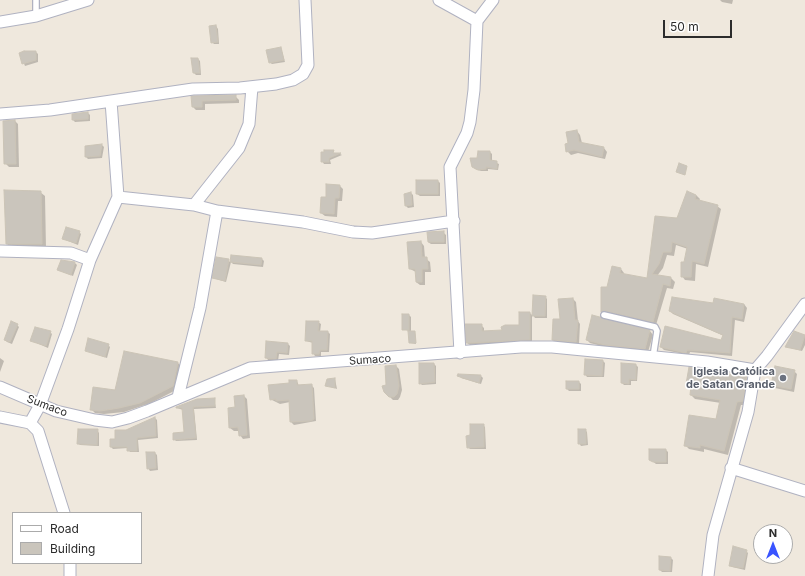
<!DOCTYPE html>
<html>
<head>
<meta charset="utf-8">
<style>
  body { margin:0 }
  #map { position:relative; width:805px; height:576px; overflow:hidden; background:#efe8dd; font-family:Inter,sans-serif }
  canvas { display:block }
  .legend { position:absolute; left:12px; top:512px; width:130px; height:52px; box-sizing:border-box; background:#fff; border:1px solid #ababab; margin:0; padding:5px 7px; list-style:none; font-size:12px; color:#2c2c2c }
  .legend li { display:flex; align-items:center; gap:8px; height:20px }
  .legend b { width:20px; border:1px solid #ababab }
  .north { position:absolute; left:753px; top:524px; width:40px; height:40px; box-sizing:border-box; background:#fff; border:1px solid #ababab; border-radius:50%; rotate:0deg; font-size:11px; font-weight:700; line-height:16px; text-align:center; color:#2c2c2c }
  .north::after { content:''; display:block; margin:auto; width:14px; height:18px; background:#3954ff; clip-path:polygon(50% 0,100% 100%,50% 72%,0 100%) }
  .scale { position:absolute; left:663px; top:20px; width:69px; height:18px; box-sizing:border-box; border:2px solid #2c2c2c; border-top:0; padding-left:5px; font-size:12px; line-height:14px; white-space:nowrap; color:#2c2c2c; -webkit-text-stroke:3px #fff; paint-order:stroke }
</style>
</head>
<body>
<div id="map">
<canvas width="805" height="576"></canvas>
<ul class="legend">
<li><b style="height:5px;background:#fff"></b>Road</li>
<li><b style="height:11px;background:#cac5bc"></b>Building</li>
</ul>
<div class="north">N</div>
<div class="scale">50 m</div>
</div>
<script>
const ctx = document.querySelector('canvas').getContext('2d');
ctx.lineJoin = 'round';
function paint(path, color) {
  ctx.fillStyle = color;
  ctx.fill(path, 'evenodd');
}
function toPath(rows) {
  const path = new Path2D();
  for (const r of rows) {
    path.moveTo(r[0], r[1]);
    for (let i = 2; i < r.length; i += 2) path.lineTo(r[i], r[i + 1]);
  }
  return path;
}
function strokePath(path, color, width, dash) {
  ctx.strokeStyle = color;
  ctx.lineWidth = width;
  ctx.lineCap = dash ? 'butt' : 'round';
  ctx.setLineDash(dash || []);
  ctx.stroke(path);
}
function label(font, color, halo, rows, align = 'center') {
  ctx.font = font + ' Inter,sans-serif';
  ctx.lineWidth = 3;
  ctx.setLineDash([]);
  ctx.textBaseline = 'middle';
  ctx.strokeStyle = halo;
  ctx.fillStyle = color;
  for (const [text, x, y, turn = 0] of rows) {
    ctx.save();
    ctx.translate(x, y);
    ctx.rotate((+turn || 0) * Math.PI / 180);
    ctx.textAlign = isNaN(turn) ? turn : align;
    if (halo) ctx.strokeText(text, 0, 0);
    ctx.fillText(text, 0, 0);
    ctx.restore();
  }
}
paint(toPath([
  [720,0,733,0,732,4,722,2],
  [216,26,218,29,219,44,214,44,212,42],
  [281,48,285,62,272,64,269,62],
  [36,52,38,54,38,62,25,66,20,54],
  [198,59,200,61,201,75,196,75,194,73],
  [235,96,239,100,239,103,205,104,205,110,196,110,193,107,192,97],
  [88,113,90,115,90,121,75,122,73,120],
  [15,121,18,124,19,167,9,167,5,163],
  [577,131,580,135,582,143,604,148,607,152,605,159,578,153,571,155,567,151,569,144],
  [102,145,104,147,102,158,88,159,86,157,86,147],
  [325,151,340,154,342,155,330,160,331,164,324,164,322,161],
  [479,152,490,152,492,154,492,161,499,164,498,170,488,169,488,171,481,171,475,169,471,164,471,159,478,160],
  [438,181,440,183,440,196,420,196,417,194],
  [340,186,343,189,342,201,338,201,337,217,325,216,321,213,326,198],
  [40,192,45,196,46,248,12,248,7,244],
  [411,193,413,195,414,207,408,208,406,206],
  [696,195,700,199,699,201,717,206,721,209,708,267,696,264,695,281,685,280,682,276,688,249,676,245,674,256,667,255,663,268,657,276,671,278,675,282,673,289,667,288,656,325,606,315,602,311,608,288,621,269,624,273,624,275,648,279,678,219],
  [79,232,81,234,78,245,63,239],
  [443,232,446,235,446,244,431,244,428,242],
  [421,242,424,246,425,258,430,262,431,272,425,272,425,285,420,285,416,282,416,272,410,269],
  [217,258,231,262,226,282,213,278],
  [262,259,264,261,263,267,233,264,231,262],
  [75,263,77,265,73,276,58,270],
  [545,297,547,299,547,318,535,318,533,315],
  [573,299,576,302,578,321,580,324,579,344,556,343,553,340],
  [714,304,744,304,747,308,744,322,735,320,732,356,690,352,689,355,664,350,661,347,722,341,724,336,673,314,670,311],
  [530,313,532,315,532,342,470,345,467,343,481,325,484,328,484,332,503,331,520,326],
  [409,315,411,317,411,332,415,333,416,344,410,343,409,331,403,329],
  [318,322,321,324,320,332,328,332,330,334,329,352,321,352,321,356,315,356,313,353,313,343,306,341],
  [17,325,19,327,12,344,7,342,5,340],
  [650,331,653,335,648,352,609,348,590,343,587,340],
  [50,332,52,334,48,348,32,341],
  [795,332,805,336,805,345,802,351,787,347],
  [288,344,290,346,289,355,279,354,278,361,268,360,266,357],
  [108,345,110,347,107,358,87,351],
  [125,353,178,363,182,367,176,390,151,403,124,412,104,414,95,413,91,409,115,391],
  [0,358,4,361,0,372],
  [586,360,603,361,605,363,604,377,587,377,585,374],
  [434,364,436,366,436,384,422,385,420,383],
  [636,365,638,367,637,381,631,381,631,385,624,385,622,383],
  [396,366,399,369,402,390,400,397,398,400,393,400,388,395,387,386],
  [794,371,797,374,794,392,775,388,772,385],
  [459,375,481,376,483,378,481,384,461,378],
  [746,378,750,382,747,405,741,405,728,455,704,449,704,452,689,449,685,445,716,420,721,403,695,399,691,395,692,388,687,384],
  [335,379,337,389,326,385],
  [297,381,299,386,312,386,314,388,316,421,294,425,291,422,290,402,280,404,270,399],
  [579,382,581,384,581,391,569,391,567,389],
  [244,396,247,399,250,438,243,439,240,435,239,431,234,431,230,428,236,408],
  [214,399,216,408,194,409,197,440,176,441,174,439,185,433,183,410,177,408],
  [155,418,157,420,158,438,138,440,139,452,130,452,128,448,113,449,111,447,116,440,127,431],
  [483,425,485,427,486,449,470,449,468,447],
  [97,430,99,433,99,446,80,445,78,443],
  [585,430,587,432,588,445,581,446,579,443],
  [666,450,668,452,668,464,656,464,650,459],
  [155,453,157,455,158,470,150,471,148,468],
  [746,551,748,553,745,570,732,567,730,565],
  [671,558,673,560,672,572,662,572,660,570]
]), '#0003');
const building = toPath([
  [216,25,218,42,211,43,209,26,216,25],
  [281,47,284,60,269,63,266,50,281,47],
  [24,51,36,51,36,60,22,64,19,53,24,51],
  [191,58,198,58,200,73,193,73,191,58],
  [236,95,236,100,202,101,202,107,192,107,191,96,236,95],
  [88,112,88,119,72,120,72,114,88,112],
  [15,120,16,164,4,164,3,121,15,120],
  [577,130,579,142,604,147,602,157,574,150,566,152,565,144,568,143,566,132,577,130],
  [102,144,100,156,85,157,85,146,102,144],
  [324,150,334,150,333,153,341,153,329,158,329,162,321,162,321,152,324,152,324,150],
  [478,151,490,151,490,160,497,161,497,169,486,167,486,169,478,170,472,167,470,158,477,158,478,151],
  [679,163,687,166,685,175,676,172,679,163],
  [416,180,438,180,438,194,416,194,416,180],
  [326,184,340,185,339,198,335,198,334,214,320,213,321,197,326,197,326,184],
  [4,190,41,191,42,244,6,244,4,190],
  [687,191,696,195,695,199,718,205,704,264,692,261,691,277,681,277,681,262,684,262,687,247,672,242,671,252,663,252,659,264,652,274,671,277,670,286,663,284,653,322,605,311,601,312,601,287,607,287,612,266,621,268,620,273,647,278,655,216,677,218,687,191],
  [411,192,412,205,405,206,404,194,411,192],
  [66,227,80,231,76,243,62,239,66,227],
  [444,231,444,242,428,242,427,232,444,231],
  [421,241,422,257,427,257,428,269,422,269,422,282,416,282,415,269,409,269,407,242,421,241],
  [231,255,262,258,261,265,230,262,231,255],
  [216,257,229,259,225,281,212,278,216,257],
  [61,260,75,262,71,275,57,270,61,260],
  [533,295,546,296,545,316,532,316,533,295],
  [672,297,713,303,714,298,744,304,742,319,732,317,730,353,687,350,686,353,660,347,665,326,721,340,723,335,669,311,672,297],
  [573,298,575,320,578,320,576,342,552,340,553,319,560,319,558,299,573,298],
  [519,312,530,312,530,340,466,343,465,324,482,324,482,331,502,330,501,327,505,325,519,325,519,312],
  [402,314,409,314,409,330,402,330,402,314],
  [592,315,650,330,645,349,605,345,586,340,592,315],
  [11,321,18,324,10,342,4,340,11,321],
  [306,321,319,321,318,331,328,331,327,350,320,350,319,354,312,354,312,341,305,341,306,321],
  [35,327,51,331,46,346,30,341,35,327],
  [408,331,415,331,416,343,409,343,408,331],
  [794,331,805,335,800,350,785,347,794,331],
  [88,338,109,344,105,357,85,351,88,338],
  [266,341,288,343,287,353,277,352,276,359,265,358,266,341],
  [124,351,178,362,173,386,140,403,119,408,100,411,90,410,93,387,115,390,124,351],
  [585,359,603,360,602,376,584,375,585,359],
  [419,363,434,363,435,382,419,384,419,363],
  [621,363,636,364,636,380,629,379,629,384,621,383,621,363],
  [396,365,399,386,397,394,394,397,389,397,384,392,382,386,386,385,385,366,396,365],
  [775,366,795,370,791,389,771,385,775,366],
  [689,367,747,377,743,401,737,402,724,451,700,445,700,448,684,446,689,415,716,419,720,400,690,395,691,385,686,384,689,367],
  [458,374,481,375,479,383,457,376,458,374],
  [335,378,335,388,325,386,327,379,335,378],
  [289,380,297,380,297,385,312,384,314,419,311,421,290,422,289,400,276,401,276,399,270,400,268,385,289,383,289,380],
  [566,381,579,381,579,389,566,389,566,381],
  [244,395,247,435,239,436,238,427,229,428,228,408,235,407,234,396,244,395],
  [215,398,215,406,193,407,196,438,173,440,173,433,184,432,182,408,176,408,176,407,197,399,215,398],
  [155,417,156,436,137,438,137,451,127,451,127,447,110,447,110,439,115,439,115,430,126,430,155,417],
  [470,424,484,424,484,447,467,448,466,436,470,435,470,424],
  [78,429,98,429,97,445,77,444,78,429],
  [578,429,586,429,586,444,578,444,578,429],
  [649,449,666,449,666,462,653,462,649,460,649,449],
  [146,452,155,452,156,468,147,469,146,452],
  [733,546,747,550,743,568,729,566,733,546],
  [659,556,671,557,670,571,659,570,659,556]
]);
paint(building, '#cac5bc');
strokePath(building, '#cbc4b6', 1);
const lane = toPath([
  [36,0,36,16],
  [604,315,655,327,657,331,653,357]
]);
const street = toPath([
  [439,0,477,21,474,90,470,122,467,133,450,167,460,353],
  [477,21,493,0],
  [0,22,36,16,88,0],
  [0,114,50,110,193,89,240,88,276,84,293,80,303,74,308,65,305,0],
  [118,197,194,205,217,211,303,222,353,232,372,233,454,221],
  [194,205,239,148,249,124,252,87],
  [0,251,71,253,90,260],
  [0,387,56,411,95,420,112,422,128,418,147,411,250,368,521,347,552,347,707,362,755,370],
  [178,397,200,308,217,211],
  [0,417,30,423,38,431,64,513],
  [30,423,40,405,68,329,90,260,118,197,111,101],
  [731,468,805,491],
  [70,563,70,576],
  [708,576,713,535,748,412,755,370,767,356,805,304]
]);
strokePath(lane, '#b0b2c1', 8);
strokePath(street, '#b0b2c1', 13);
strokePath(lane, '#fff', 5.5);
strokePath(street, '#fff', 11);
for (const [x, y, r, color] of [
  [783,378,4,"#6b7280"]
]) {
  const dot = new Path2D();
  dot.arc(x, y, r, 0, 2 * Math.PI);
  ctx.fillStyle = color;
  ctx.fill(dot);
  strokePath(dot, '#fff', 1.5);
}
label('11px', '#2c2c2c', '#fff', [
  ["Sumaco",370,360,-4],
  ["Sumaco",47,406,21]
]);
label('bold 11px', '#5b616d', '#fff', [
  ["Iglesia Católica",775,372],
  ["de Satan Grande",775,385]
], 'right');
</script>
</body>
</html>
